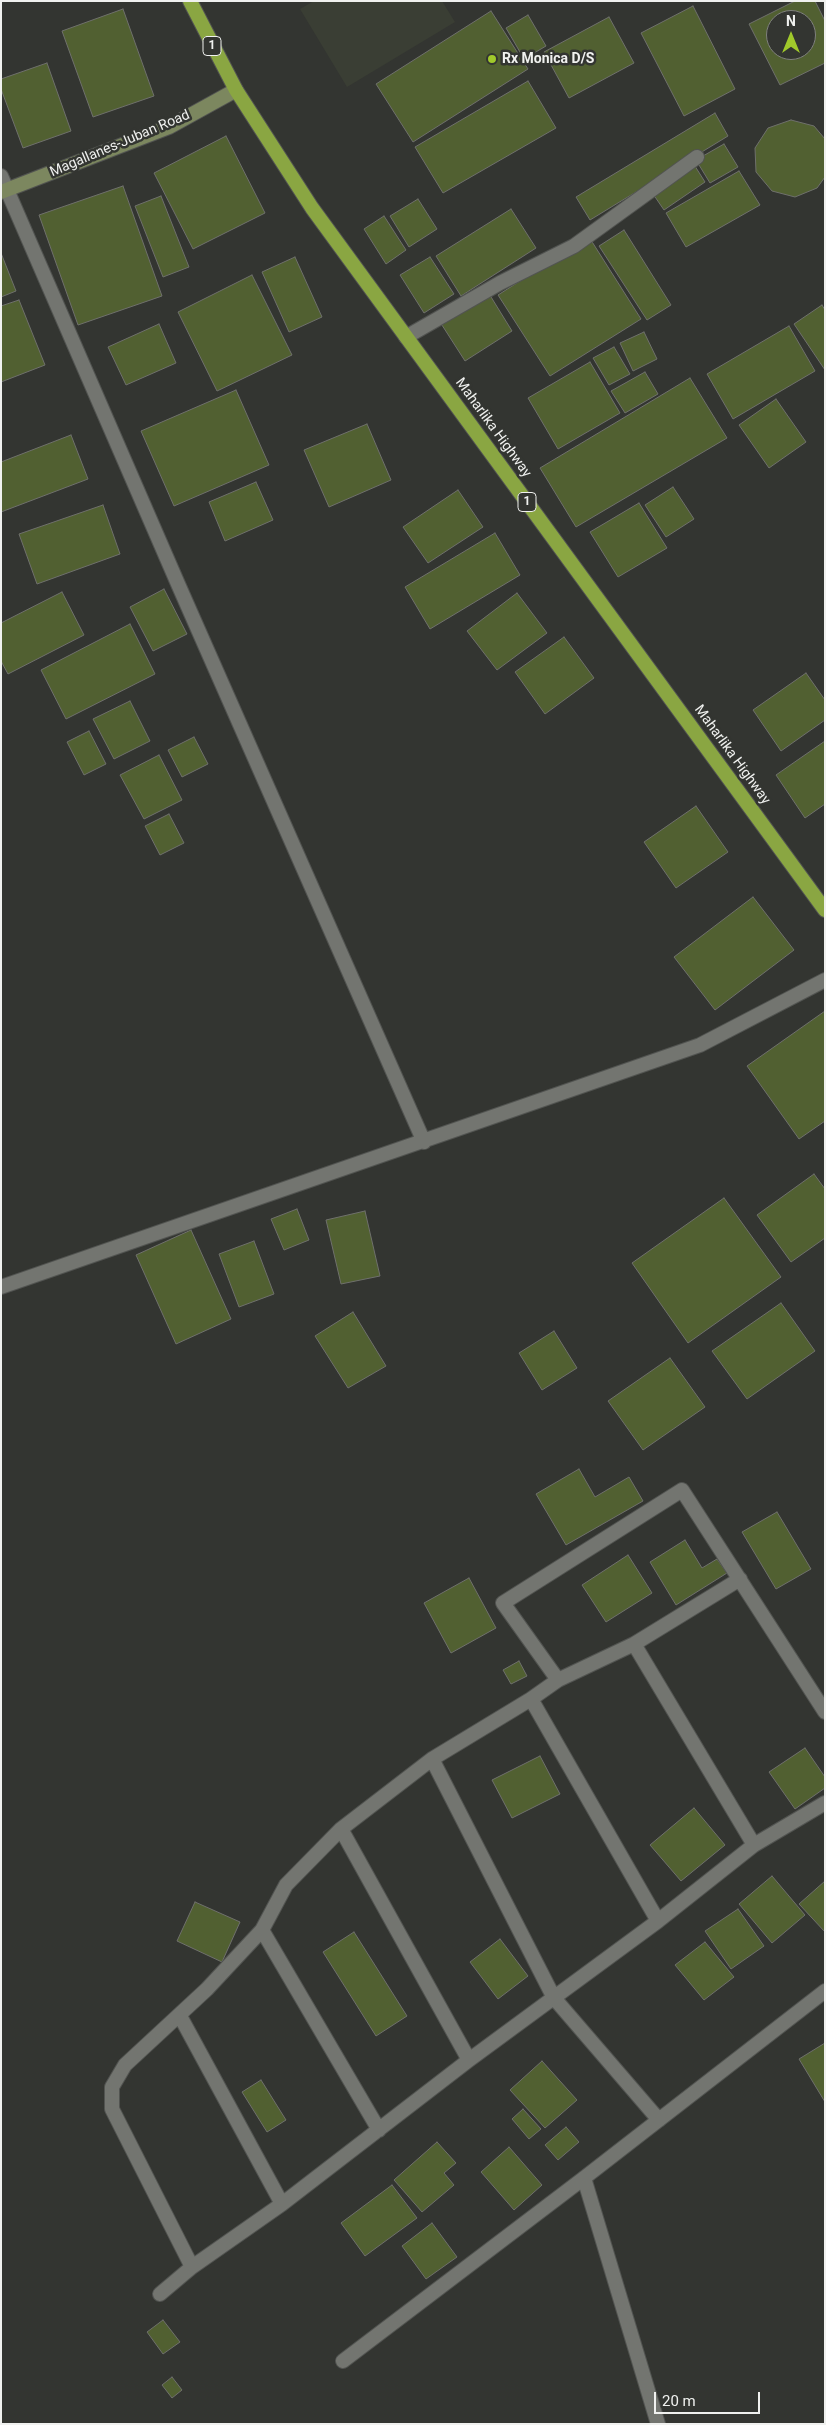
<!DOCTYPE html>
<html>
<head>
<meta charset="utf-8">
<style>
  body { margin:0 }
  #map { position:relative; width:826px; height:2425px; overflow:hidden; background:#333531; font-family:Roboto,sans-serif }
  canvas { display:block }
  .frame { position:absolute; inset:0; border:2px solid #f0f1ef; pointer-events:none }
  .north { position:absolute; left:766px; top:10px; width:50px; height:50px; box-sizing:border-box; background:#333531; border:1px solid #7f807d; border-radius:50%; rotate:0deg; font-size:14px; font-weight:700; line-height:20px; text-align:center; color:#f0f1ef }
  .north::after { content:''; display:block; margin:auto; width:18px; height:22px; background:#a0c92b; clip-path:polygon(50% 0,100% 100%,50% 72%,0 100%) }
  .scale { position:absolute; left:654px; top:2392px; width:106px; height:22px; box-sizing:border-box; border:2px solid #f0f1ef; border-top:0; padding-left:6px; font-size:15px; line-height:18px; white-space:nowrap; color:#f0f1ef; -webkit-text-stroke:4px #333531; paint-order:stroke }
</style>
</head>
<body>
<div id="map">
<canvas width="826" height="2425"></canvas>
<div class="frame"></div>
<div class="north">N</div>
<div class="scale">20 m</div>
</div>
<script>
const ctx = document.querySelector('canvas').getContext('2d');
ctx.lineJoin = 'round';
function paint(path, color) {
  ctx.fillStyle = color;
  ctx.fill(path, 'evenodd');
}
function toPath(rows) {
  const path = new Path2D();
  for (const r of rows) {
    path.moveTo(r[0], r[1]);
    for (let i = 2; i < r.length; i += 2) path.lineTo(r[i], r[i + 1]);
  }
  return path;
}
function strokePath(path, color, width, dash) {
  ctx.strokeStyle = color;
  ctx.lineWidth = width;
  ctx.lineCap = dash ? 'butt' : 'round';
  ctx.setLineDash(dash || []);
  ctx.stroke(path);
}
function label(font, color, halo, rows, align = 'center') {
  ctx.font = font + ' Roboto,sans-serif';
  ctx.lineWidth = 5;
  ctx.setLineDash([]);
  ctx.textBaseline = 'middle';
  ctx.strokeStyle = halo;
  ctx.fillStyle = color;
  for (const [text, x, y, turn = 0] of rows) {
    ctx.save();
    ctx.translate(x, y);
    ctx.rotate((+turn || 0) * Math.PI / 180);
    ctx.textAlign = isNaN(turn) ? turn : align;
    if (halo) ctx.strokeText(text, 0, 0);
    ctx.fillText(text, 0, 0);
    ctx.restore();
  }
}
paint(toPath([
  [314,1,442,1,455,22,347,87,300,9]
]), '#3a3e34');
const building = toPath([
  [795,1,815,1,825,21,825,63,780,85,749,24,795,1],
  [776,20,806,20,806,50,776,50,776,20],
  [693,6,735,89,684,116,641,33,693,6],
  [123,9,154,96,93,117,62,31,123,9],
  [491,11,528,69,413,142,376,84,491,11],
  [528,15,546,46,524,59,506,28,528,15],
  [609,17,634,63,569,98,544,52,609,17],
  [47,63,71,131,23,148,1,89,1,79,47,63],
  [528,81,556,128,443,193,415,147,528,81],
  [715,113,728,136,590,220,576,197,715,113],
  [791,120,814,126,825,139,825,177,817,188,795,197,772,191,756,172,755,148,768,128,791,120],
  [226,136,265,213,193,249,154,173,226,136],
  [724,144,738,167,710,183,696,160,724,144],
  [693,163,705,182,664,210,651,191,693,163],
  [739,171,760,205,686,247,666,213,739,171],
  [123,186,162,296,78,325,39,215,123,186],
  [161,196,189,267,163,277,135,206,161,196],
  [418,199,437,229,409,247,390,216,418,199],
  [511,209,536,248,461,296,436,256,511,209],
  [384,216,406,250,386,264,364,229,384,216],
  [624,230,671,305,647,320,599,246,624,230],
  [589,237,641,319,550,376,498,295,589,237],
  [1,253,16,291,1,297,1,253],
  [295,257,322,317,289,332,262,272,295,257],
  [430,257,454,294,424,313,400,275,430,257],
  [252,275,292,355,217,391,178,312,252,275],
  [488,292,512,331,465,361,440,322,488,292],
  [19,300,45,365,1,382,1,306,19,300],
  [822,305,825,310,825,370,794,324,822,305],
  [159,324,176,363,126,385,108,347,159,324],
  [789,326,815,371,733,419,707,374,789,326],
  [644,332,657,359,633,371,620,343,644,332],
  [614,347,630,374,609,385,593,358,614,347],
  [590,362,620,413,558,449,528,398,590,362],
  [645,372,658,394,625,413,611,391,645,372],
  [690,378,727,438,576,527,540,468,690,378],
  [236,390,269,465,174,506,141,431,236,390],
  [776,399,806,442,769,468,739,425,776,399],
  [367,424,391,480,329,507,304,450,367,424],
  [71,435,88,479,1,512,1,462,71,435],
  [256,482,273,520,225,541,209,502,256,482],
  [673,487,694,519,666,537,645,505,673,487],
  [458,490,483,527,428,563,403,527,458,490],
  [639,503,667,548,618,577,590,532,639,503],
  [103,505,120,554,37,584,19,534,103,505],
  [495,533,520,575,430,629,405,587,495,533],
  [164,589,187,634,153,651,130,607,164,589],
  [62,592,84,635,8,674,1,661,1,623,62,592],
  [517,593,547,633,497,670,467,631,517,593],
  [130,624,155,674,66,719,41,670,130,624],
  [564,637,594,678,545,714,515,672,564,637],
  [806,673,825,700,825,720,781,751,753,710,806,673],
  [130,701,150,741,114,759,93,719,130,701],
  [89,731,106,764,84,775,67,742,89,731],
  [194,737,208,764,182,777,168,750,194,737],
  [825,741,825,804,805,818,776,775,825,741],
  [159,755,182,800,144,819,120,775,159,755],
  [696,806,728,852,676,888,644,842,696,806],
  [169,814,184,843,160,855,145,826,169,814],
  [753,897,794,950,715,1010,674,957,753,897],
  [825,1011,825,1121,799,1139,747,1066,825,1011],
  [814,1174,825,1189,825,1238,791,1262,757,1215,814,1174],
  [724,1198,781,1277,688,1343,632,1263,724,1198],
  [297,1209,309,1240,284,1250,271,1219,297,1209],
  [365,1211,380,1276,341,1284,326,1220,365,1211],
  [191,1230,231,1319,176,1344,136,1255,191,1230],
  [254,1241,274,1294,239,1307,219,1254,254,1241],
  [781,1303,815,1351,747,1399,712,1351,781,1303],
  [353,1312,386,1366,348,1388,315,1336,353,1312],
  [554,1331,577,1368,542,1390,519,1353,554,1331],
  [670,1358,705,1407,643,1450,608,1401,670,1358],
  [579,1469,595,1497,629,1477,643,1501,566,1545,536,1494,579,1469],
  [777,1512,811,1569,776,1589,742,1532,777,1512],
  [685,1540,702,1568,717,1559,727,1573,676,1605,650,1562,685,1540],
  [628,1555,652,1593,606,1622,582,1585,628,1555],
  [469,1578,496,1628,451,1653,424,1603,469,1578],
  [519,1661,527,1676,511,1684,503,1670,519,1661],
  [805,1748,825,1777,825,1788,795,1809,769,1772,805,1748],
  [540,1756,560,1794,512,1818,492,1780,540,1756],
  [694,1808,725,1845,681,1881,650,1845,694,1808],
  [772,1876,805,1915,772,1943,739,1904,772,1876],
  [825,1881,825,1932,799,1904,825,1881],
  [195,1902,240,1922,222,1962,177,1941,195,1902],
  [738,1909,764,1946,731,1969,705,1931,738,1909],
  [354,1932,407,2016,376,2036,323,1952,354,1932],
  [500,1939,528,1976,498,1999,470,1962,500,1939],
  [705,1942,734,1977,704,2000,675,1965,705,1942],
  [825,2043,825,2102,799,2059,825,2043],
  [542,2061,577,2100,545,2128,510,2090,542,2061],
  [261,2080,286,2120,267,2132,242,2092,261,2080],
  [523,2109,541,2129,529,2139,512,2119,523,2109],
  [566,2127,579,2142,558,2160,545,2145,566,2127],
  [437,2142,456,2163,444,2173,454,2185,422,2212,394,2180,437,2142],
  [509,2147,542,2185,514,2210,481,2172,509,2147],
  [392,2185,417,2218,365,2256,341,2223,392,2185],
  [432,2223,457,2257,426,2279,402,2246,432,2223],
  [163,2320,180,2342,163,2354,147,2332,163,2320],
  [172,2377,182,2390,172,2398,162,2385,172,2377]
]);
paint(building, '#516031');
strokePath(building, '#6f706c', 1);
const minor = toPath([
  [1,176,178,584,424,1142],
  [406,337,500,283,574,246,697,157],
  [1,1287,700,1045,825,980],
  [634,1644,754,1845],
  [558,1680,503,1603,682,1490,825,1712],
  [531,1699,658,1921],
  [432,1759,554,1998,659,2120],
  [341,1829,469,2060],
  [262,1930,379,2130],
  [180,2016,282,2204],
  [584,2178,658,2424],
  [192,2267,112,2109,112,2087,125,2065,207,1989,262,1930,286,1885,341,1829,432,1759,531,1699,558,1680,634,1644,740,1579],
  [160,2294,192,2267,282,2204,469,2060,658,1921,754,1845,825,1803],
  [343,2361,584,2178,825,1991]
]);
const secondary = toPath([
  [1,192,169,127,236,90]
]);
const trunk = toPath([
  [190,1,236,90,312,208,825,910]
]);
strokePath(minor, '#525451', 16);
strokePath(secondary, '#525451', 16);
strokePath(trunk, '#525451', 16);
strokePath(minor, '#737570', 14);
strokePath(secondary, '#7c875f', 14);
strokePath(trunk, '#8aa642', 14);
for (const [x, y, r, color] of [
  [492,59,5,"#a0c92b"]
]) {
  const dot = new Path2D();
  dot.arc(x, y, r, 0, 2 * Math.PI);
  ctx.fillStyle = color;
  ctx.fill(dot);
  strokePath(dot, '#333531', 2);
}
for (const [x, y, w] of [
  [212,46,18],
  [527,502,18]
]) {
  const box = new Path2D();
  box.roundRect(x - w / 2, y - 9.5, w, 19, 4);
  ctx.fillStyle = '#333531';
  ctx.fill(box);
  strokePath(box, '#f0f1ef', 1);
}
label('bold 12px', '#f0f1ef', null, [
  ["1",212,46],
  ["1",527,502]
]);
label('bold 14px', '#f0f1ef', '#333531', [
  ["Rx Monica D/S",502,59]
], 'left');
label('14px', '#f0f1ef', '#333531', [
  ["Magallanes-Juban Road",120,144,-23],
  ["Maharlika Highway",493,428,54],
  ["Maharlika Highway",732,755,54]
]);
</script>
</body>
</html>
